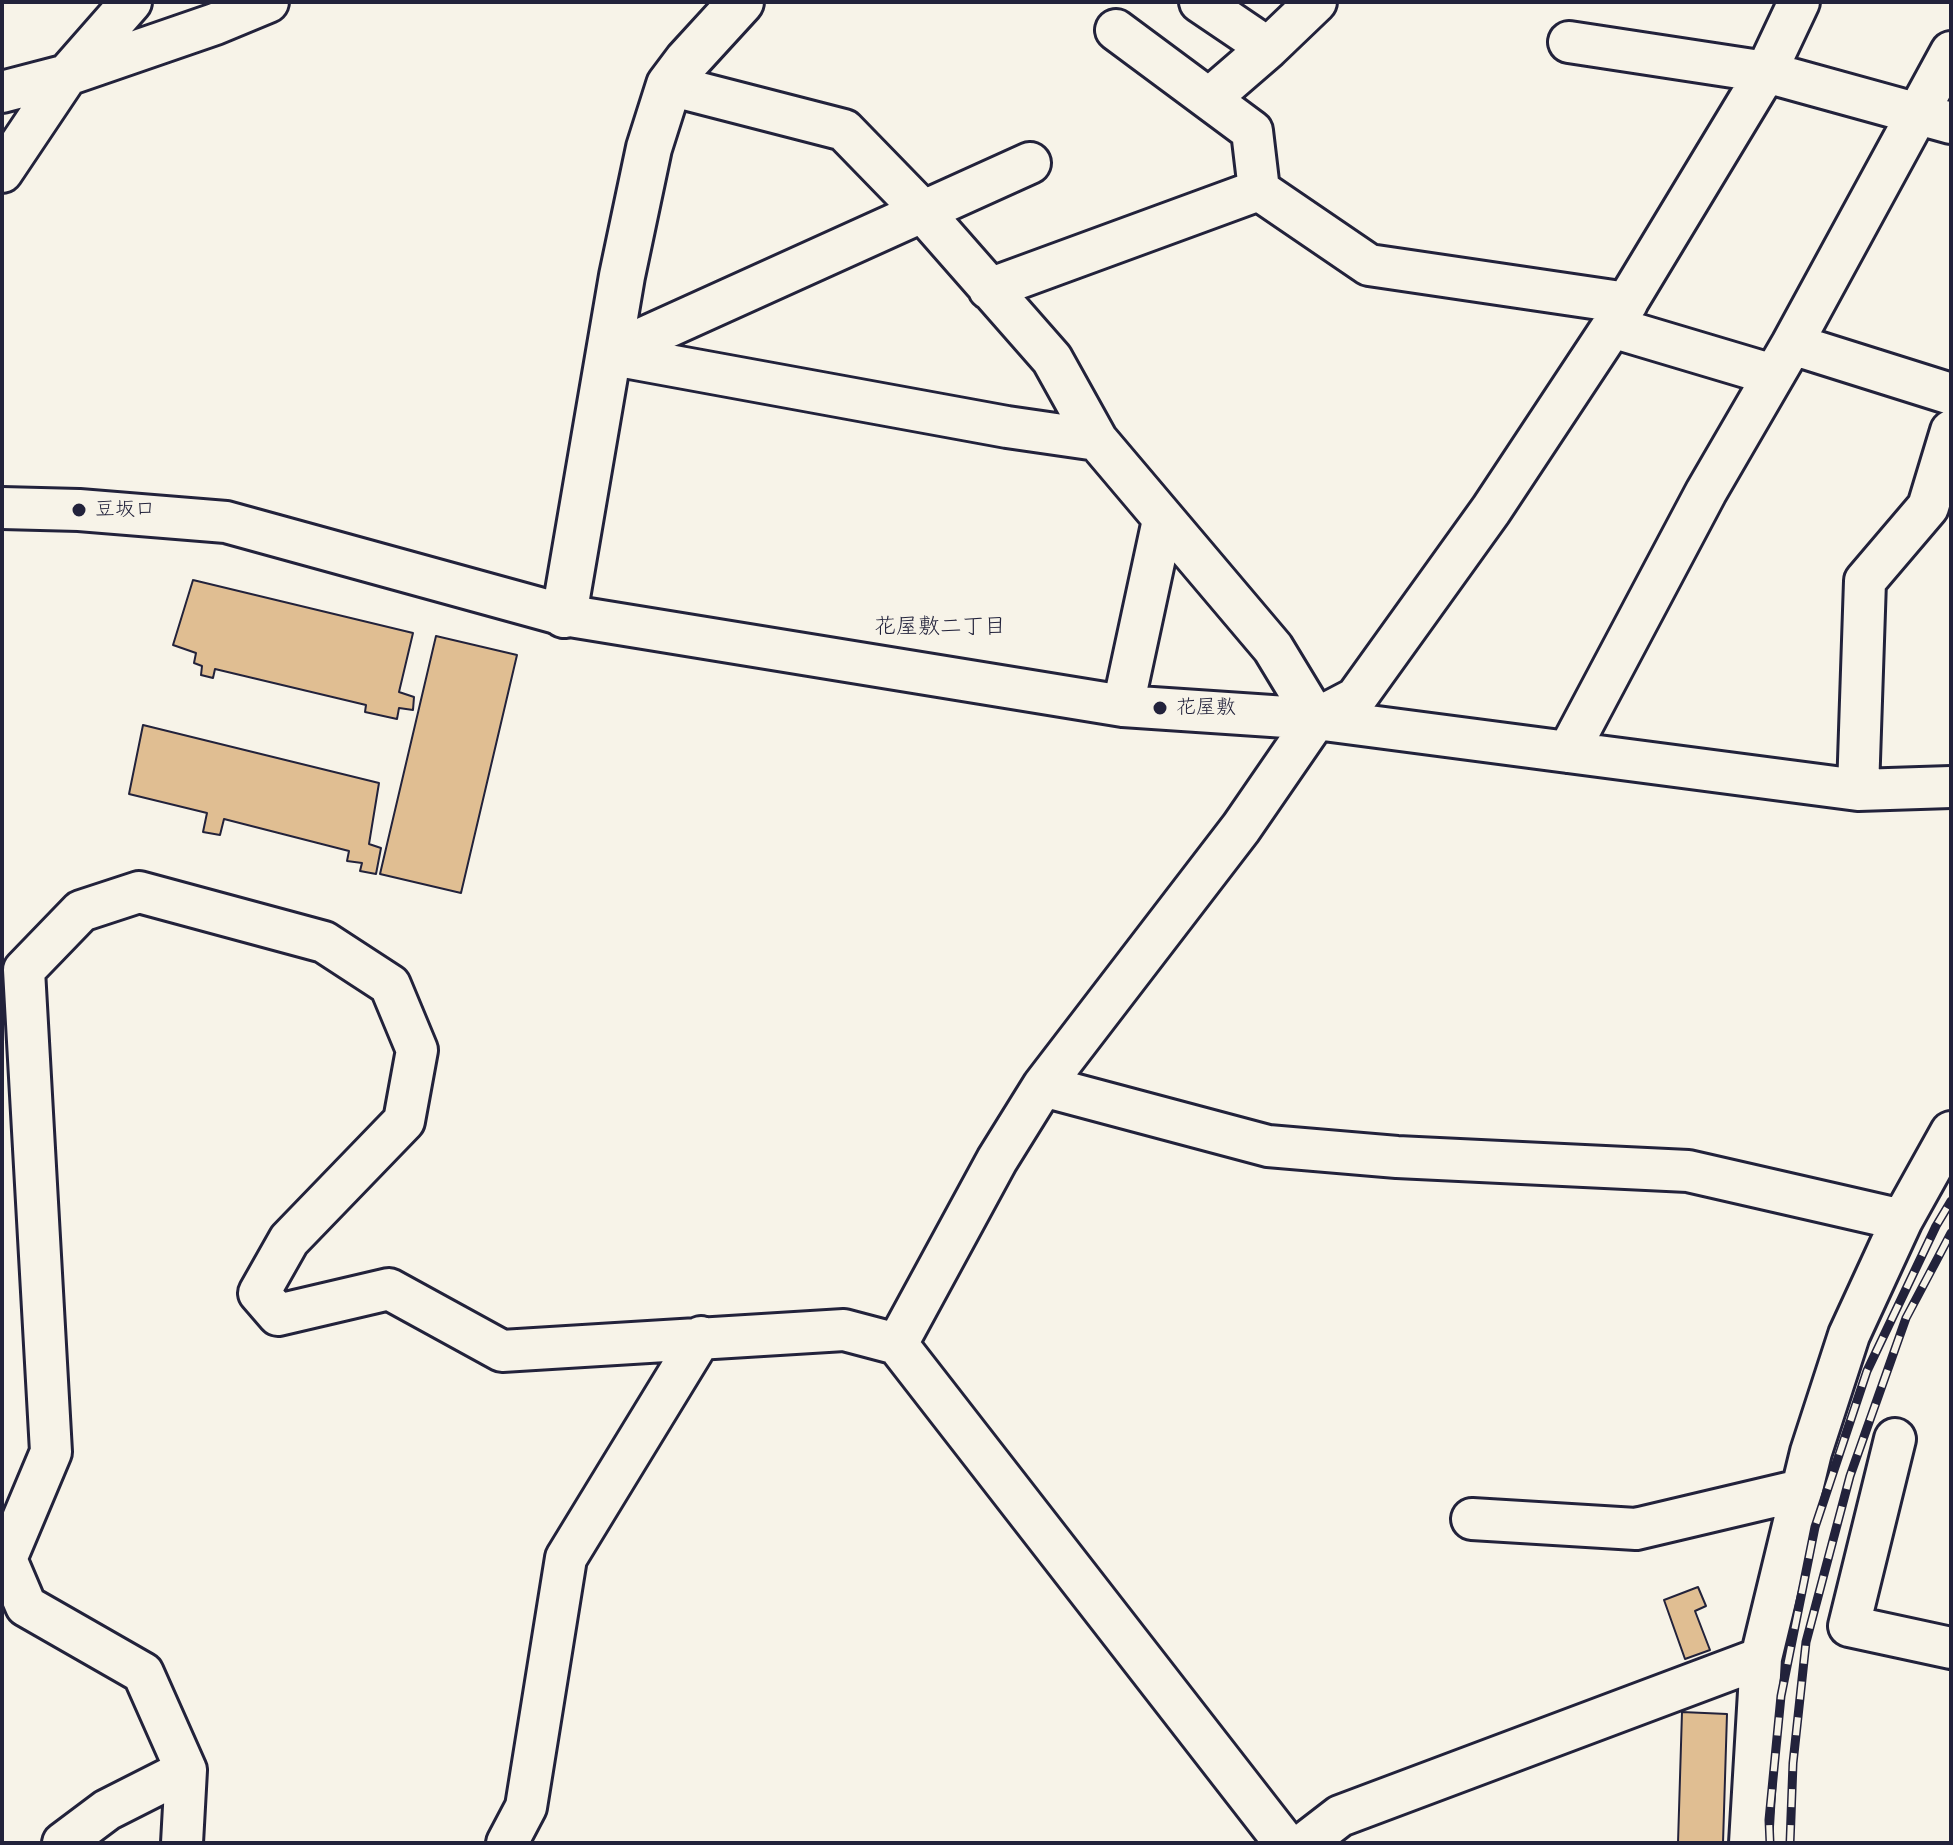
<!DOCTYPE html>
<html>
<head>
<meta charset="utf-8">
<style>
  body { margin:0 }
  #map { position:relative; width:1953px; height:1845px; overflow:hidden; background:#f7f3e8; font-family:Pangolin,sans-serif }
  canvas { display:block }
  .frame { position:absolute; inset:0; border:4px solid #22223b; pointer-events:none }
</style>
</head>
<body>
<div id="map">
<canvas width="1953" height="1845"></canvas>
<div class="frame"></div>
</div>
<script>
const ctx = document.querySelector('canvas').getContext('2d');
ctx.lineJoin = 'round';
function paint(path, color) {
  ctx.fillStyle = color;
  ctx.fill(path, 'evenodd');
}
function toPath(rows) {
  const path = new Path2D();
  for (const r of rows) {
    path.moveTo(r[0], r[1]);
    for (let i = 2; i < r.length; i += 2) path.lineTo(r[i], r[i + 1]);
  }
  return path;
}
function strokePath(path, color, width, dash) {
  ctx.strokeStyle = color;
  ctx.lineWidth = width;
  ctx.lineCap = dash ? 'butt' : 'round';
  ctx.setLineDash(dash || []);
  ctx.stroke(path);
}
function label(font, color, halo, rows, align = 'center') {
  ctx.font = font + ' Pangolin,"Klee One",sans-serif';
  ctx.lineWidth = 6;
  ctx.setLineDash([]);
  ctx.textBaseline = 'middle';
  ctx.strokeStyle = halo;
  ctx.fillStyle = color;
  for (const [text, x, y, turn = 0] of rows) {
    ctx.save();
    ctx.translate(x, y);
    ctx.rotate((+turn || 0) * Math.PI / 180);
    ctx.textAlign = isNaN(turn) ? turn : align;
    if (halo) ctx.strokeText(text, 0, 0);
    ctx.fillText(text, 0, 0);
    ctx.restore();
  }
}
const building = toPath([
  [193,580,413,633,399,692,414,697,413,710,399,708,397,719,365,712,366,705,215,669,213,678,201,675,202,666,194,663,196,653,173,645,193,580],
  [436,636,517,655,461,893,380,874,436,636],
  [143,725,379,783,369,844,381,848,376,874,360,871,362,863,347,861,349,851,224,819,220,835,203,832,207,813,129,794,143,725],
  [1698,1587,1706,1606,1695,1611,1710,1650,1685,1659,1664,1600,1698,1587],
  [1682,1712,1727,1714,1723,1843,1678,1843,1682,1712]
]);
paint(building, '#e0be92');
strokePath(building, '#22223b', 2);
const minor = toPath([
  [1200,2,1268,48],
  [1799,2,1766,72,1612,327,1491,510,1356,698,1316,719,1241,828,1043,1086,1268,1146,1397,1157,1688,1171,1902,1220],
  [1569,42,1766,72,1951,123],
  [669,85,844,130,915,203,1052,359,1097,440,1273,648,1316,719],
  [2,92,67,75,215,24,268,2],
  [1209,99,1268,48,1316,2],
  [1030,163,608,354,1007,427,1097,440],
  [2,172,67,75,131,2],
  [1259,190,1369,265,1627,303],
  [989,289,1259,190,1252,131,1116,30],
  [1612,327,1773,375],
  [1792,344,1951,394],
  [2,508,79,510,226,522,564,615,1123,706,1316,719,1858,790,1951,787],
  [1123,706,1163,520],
  [1568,752,1706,492,1792,344,1951,52],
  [1858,790,1865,581,1928,507,1951,431],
  [897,1344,997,1160,1043,1086],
  [1895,1439,1849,1626,1951,1648],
  [1472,1519,1636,1529,1801,1490],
  [63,1843,107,1810,186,1770],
  [182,1843,186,1770,143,1673,26,1606,6,1559,51,1452,24,970,81,911,139,892,324,942,390,985,417,1050,404,1121,289,1240,259,1293,278,1315,389,1289,502,1351,844,1330,897,1344,1285,1843],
  [507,1843,526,1807,566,1558,701,1337],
  [1305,1843,1340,1816,1761,1658],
  [1750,1843,1761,1658,1811,1452,1849,1335,1902,1220,1951,1132]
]);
const tertiary = toPath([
  [564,615,622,276,649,148,669,85,687,61,741,2]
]);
strokePath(minor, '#22223b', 46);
strokePath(tertiary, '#22223b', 50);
strokePath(minor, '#f7f3e8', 40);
strokePath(tertiary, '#f7f3e8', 44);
const rail = toPath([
  [1770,1843,1769,1820,1781,1696,1815,1527,1867,1371,1936,1226,1951,1201],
  [1790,1843,1793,1763,1806,1642,1850,1476,1906,1318,1951,1233]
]);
strokePath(rail, '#22223b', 9);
strokePath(rail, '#f7f3e8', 6, [18]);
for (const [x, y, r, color] of [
  [79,510,8,"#22223b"],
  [1160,708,8,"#22223b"]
]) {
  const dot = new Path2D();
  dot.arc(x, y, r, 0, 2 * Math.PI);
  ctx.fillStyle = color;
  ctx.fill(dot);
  strokePath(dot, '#f7f3e8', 3);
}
label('20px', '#22223b', '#f7f3e8', [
  ["豆坂口",95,510],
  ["花屋敷",1176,708]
], 'left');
label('22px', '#22223b', '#f7f3e8', [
  ["花屋敷二丁目",940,627]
]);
</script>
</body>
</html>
